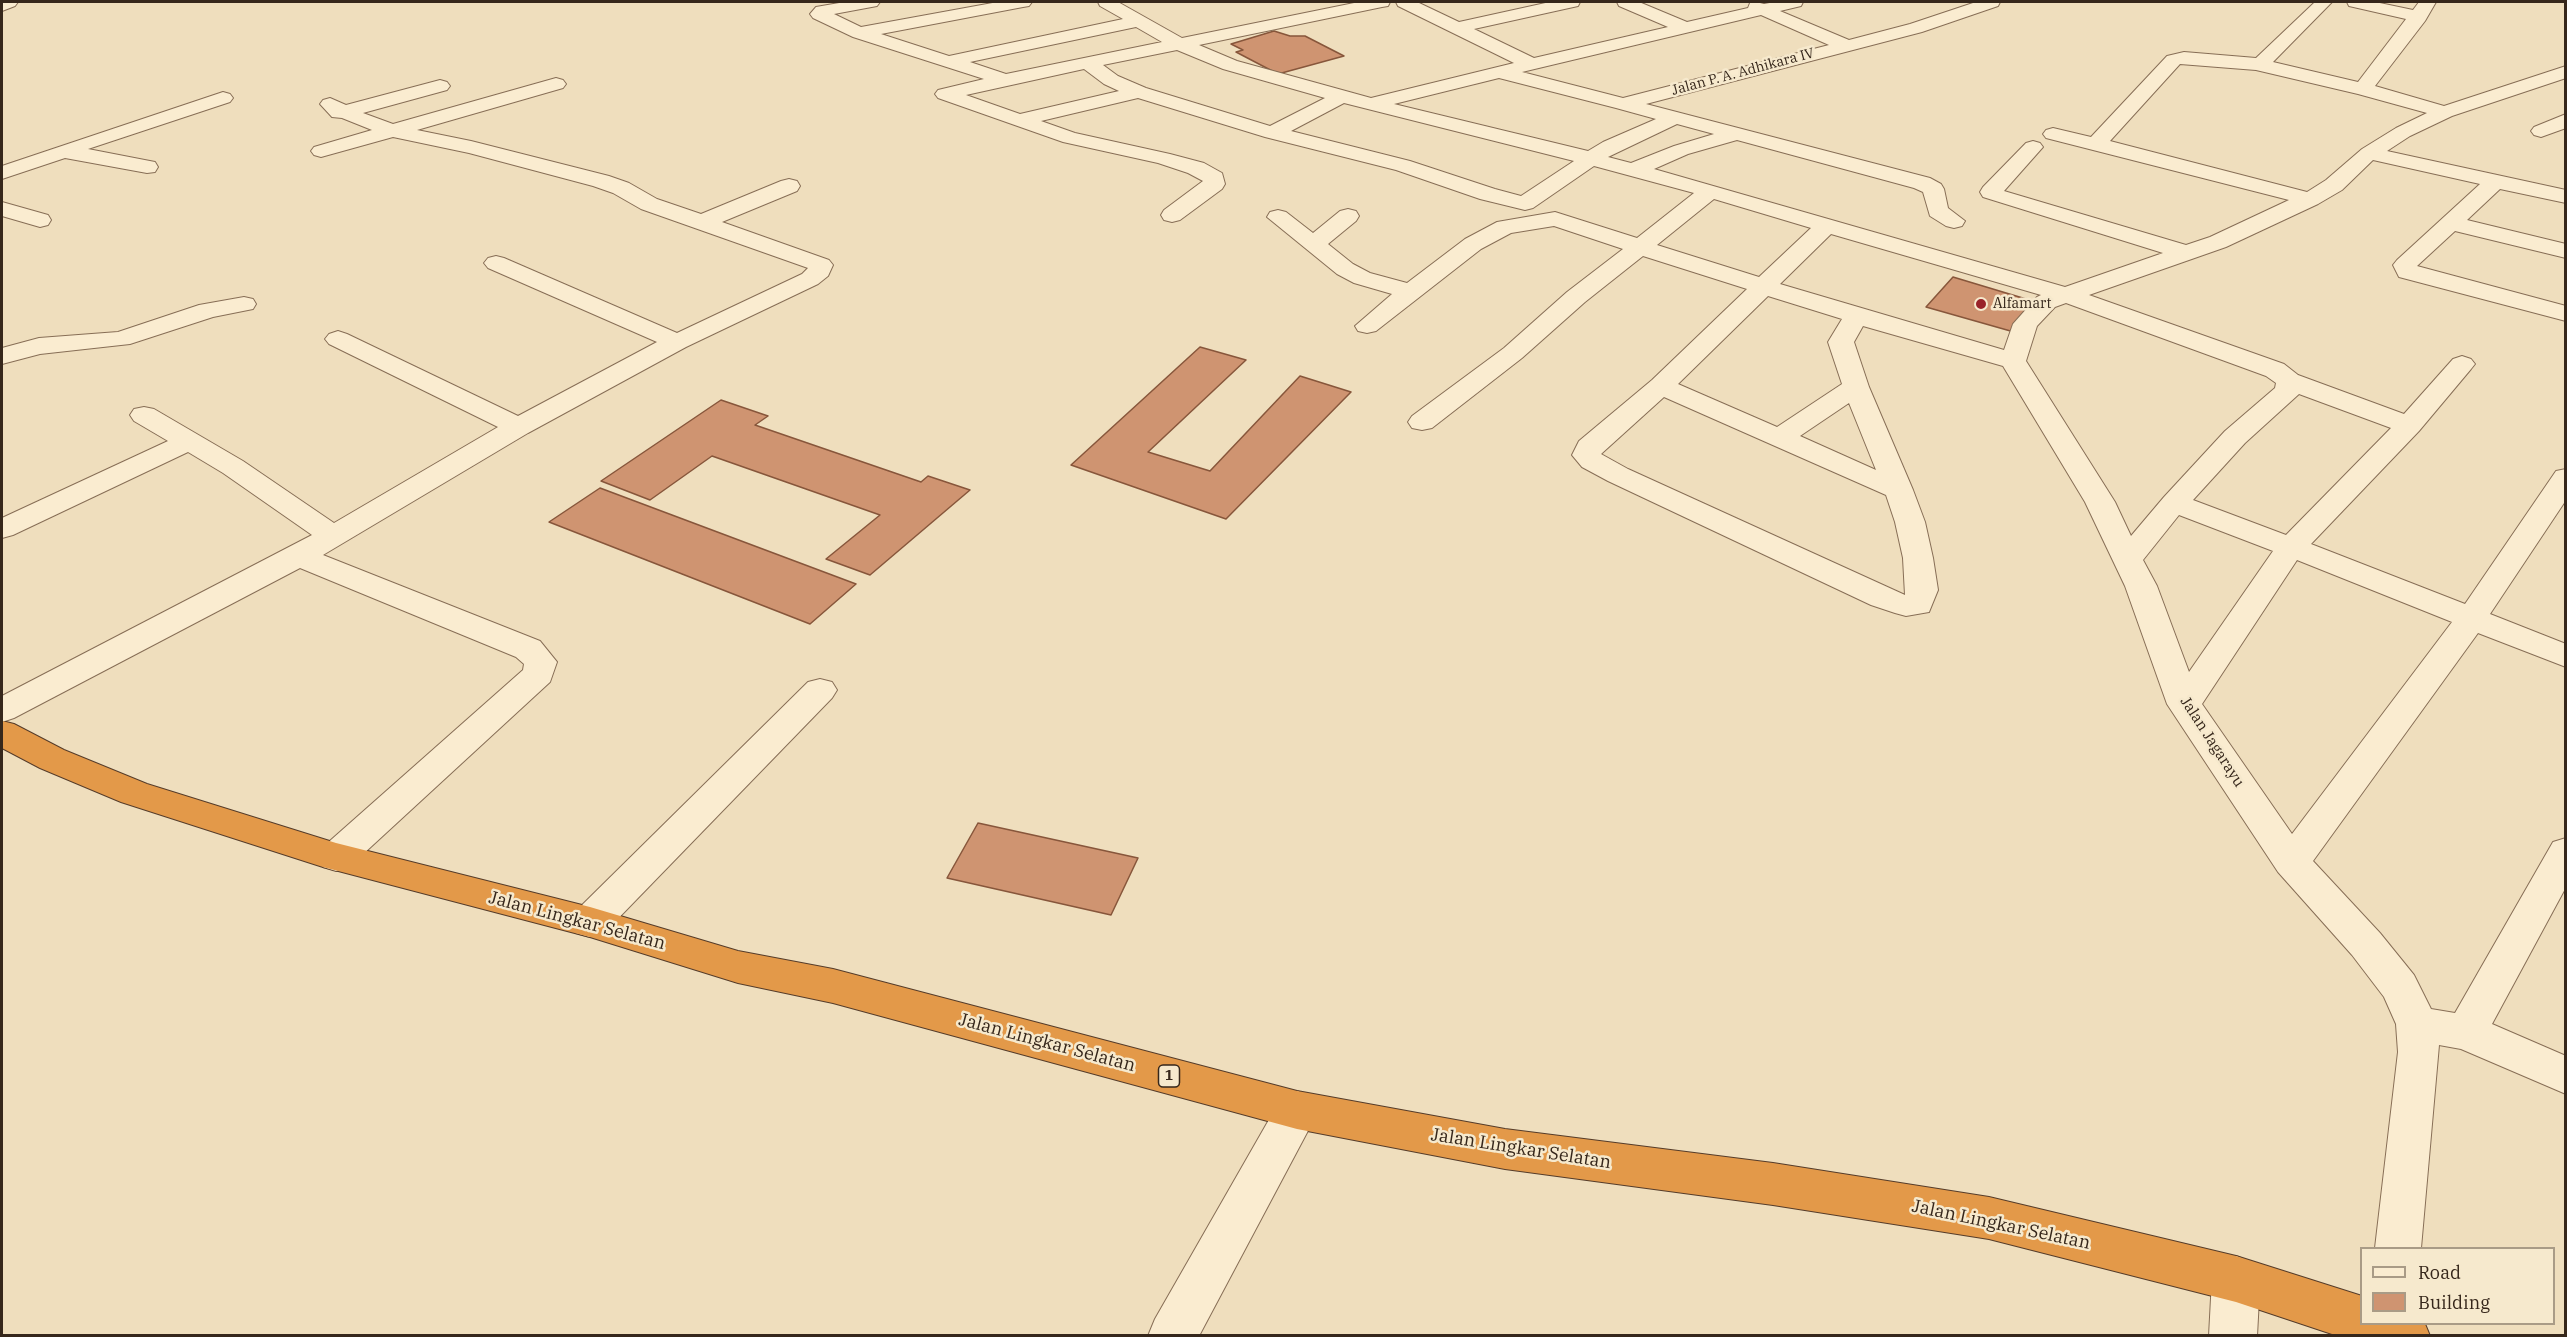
<!DOCTYPE html>
<html>
<head>
<meta charset="utf-8">
<style>
  body { margin:0 }
  #map { position:relative; width:2567px; height:1337px; overflow:hidden; background:#efdebd; font-family:"IBM Plex Serif",serif }
  canvas { display:block }
  .frame { position:absolute; inset:0; border:3px solid #36271b; pointer-events:none }
  .legend { position:absolute; left:2360px; top:1247px; width:195px; height:78px; box-sizing:border-box; background:#f6e9cd; border:2px solid #a99b86; margin:0; padding:8px 10px; list-style:none; font-size:18px; color:#36271b }
  .legend li { display:flex; align-items:center; gap:12px; height:30px }
  .legend b { width:30px; border:2px solid #a99b86 }
</style>
</head>
<body>
<div id="map">
<canvas width="2567" height="1337"></canvas>
<div class="frame"></div>
<ul class="legend">
<li><b style="height:8px;background:#faecd0"></b>Road</li>
<li><b style="height:16px;background:#cf9471"></b>Building</li>
</ul>
</div>
<script>
const ctx = document.querySelector('canvas').getContext('2d');
ctx.lineJoin = 'round';
function paint(path, color) {
  ctx.fillStyle = color;
  ctx.fill(path, 'evenodd');
}
function toPath(rows) {
  const path = new Path2D();
  for (const r of rows) {
    path.moveTo(r[0], r[1]);
    for (let i = 2; i < r.length; i += 2) path.lineTo(r[i], r[i + 1]);
  }
  return path;
}
function strokePath(path, color, width, dash) {
  ctx.strokeStyle = color;
  ctx.lineWidth = width;
  ctx.lineCap = dash ? 'butt' : 'round';
  ctx.setLineDash(dash || []);
  ctx.stroke(path);
}
function label(font, color, halo, rows, align = 'center') {
  ctx.font = font + ' "IBM Plex Serif",serif';
  ctx.lineWidth = 5;
  ctx.setLineDash([]);
  ctx.textBaseline = 'middle';
  ctx.strokeStyle = halo;
  ctx.fillStyle = color;
  for (const [text, x, y, turn = 0] of rows) {
    ctx.save();
    ctx.translate(x, y);
    ctx.rotate((+turn || 0) * Math.PI / 180);
    ctx.textAlign = isNaN(turn) ? turn : align;
    if (halo) ctx.strokeText(text, 0, 0);
    ctx.fillText(text, 0, 0);
    ctx.restore();
  }
}
const building = toPath([
  [1274,31,1290,36,1305,36,1344,56,1278,74,1236,52,1243,50,1231,44,1274,31],
  [1953,277,2036,302,2014,332,1926,307,1953,277],
  [1200,347,1246,360,1148,452,1210,471,1300,376,1351,392,1226,519,1071,465,1200,347],
  [721,400,768,416,755,425,921,482,928,476,970,490,870,575,826,559,880,515,712,456,650,500,601,481,721,400],
  [600,488,856,584,810,624,549,522,600,488],
  [978,823,1138,858,1111,915,947,878,978,823]
]);
paint(building, '#cf9471');
strokePath(building, '#87563b', 1.5);
const minor = toPath([
  [2,2,18,2,15,6,2,11,2,2],
  [845,2,880,2,877,6,834,14,861,27,998,2,1032,2,1029,6,1023,7,881,34,949,56,1123,19,1100,6,1098,2,1118,2,1182,38,1359,2,1390,2,1388,6,1382,7,1199,45,1237,61,1371,98,1514,63,1398,6,1396,2,1417,2,1459,22,1550,2,1580,2,1578,6,1474,29,1534,58,1668,27,1619,6,1617,2,1639,2,1687,22,1748,8,1750,3,1756,2,1764,4,1775,2,1803,2,1801,6,1780,11,1849,40,1910,24,1976,2,2000,2,1998,6,1922,32,1646,104,1930,178,1941,184,1944,189,1948,208,1965,221,1962,226,1954,228,1946,226,1930,216,1923,192,1914,188,1737,140,1688,154,1654,169,2065,287,2163,253,1983,197,1980,192,1983,187,2026,143,2033,141,2040,143,2043,147,2004,191,2186,245,2210,237,2289,200,2046,138,2043,134,2046,130,2053,128,2091,137,2167,56,2184,52,2256,58,2315,2,2332,2,2273,62,2358,82,2406,19,2349,6,2347,2,2375,2,2413,10,2419,2,2436,2,2425,21,2375,86,2444,106,2566,66,2566,78,2452,116,2410,136,2387,151,2566,190,2566,203,2500,189,2467,220,2566,244,2566,258,2455,231,2417,266,2566,306,2566,321,2399,277,2393,265,2397,260,2480,184,2373,160,2342,190,2318,204,2226,247,2089,295,2284,364,2298,375,2404,414,2453,359,2462,356,2471,359,2475,364,2471,369,2419,431,2311,544,2465,604,2556,471,2566,469,2566,500,2490,614,2566,644,2566,667,2478,633,2313,861,2380,933,2414,975,2431,1009,2455,1013,2553,842,2566,838,2566,887,2492,1024,2566,1056,2566,1094,2461,1049,2439,1045,2421,1248,2375,1248,2398,1052,2396,1024,2384,997,2352,955,2278,872,2167,704,2125,586,2085,502,2003,366,1863,326,1854,342,1869,387,1913,490,1925,522,1933,558,1938,590,1929,612,1906,616,1895,613,1871,605,1608,481,1582,467,1572,455,1579,441,1652,380,1747,289,1643,256,1585,302,1522,358,1432,428,1422,430,1412,428,1408,422,1412,416,1504,348,1567,292,1623,249,1554,226,1511,233,1481,249,1376,331,1367,333,1358,331,1355,326,1392,294,1354,283,1337,274,1267,217,1270,212,1278,210,1286,212,1313,233,1340,211,1348,209,1356,211,1359,216,1356,221,1328,244,1353,264,1370,273,1407,283,1465,239,1497,222,1555,212,1637,238,1694,193,1594,166,1533,208,1525,210,1480,199,1396,170,1265,137,1138,98,1041,121,1075,133,1170,154,1204,163,1222,173,1225,184,1222,189,1180,220,1172,222,1164,220,1161,215,1164,210,1203,181,1188,173,1158,163,1063,142,938,98,935,94,938,90,984,79,853,37,813,18,810,14,816,7,845,2],
  [1761,15,1829,45,1623,98,1522,72,1761,15],
  [1136,27,1162,42,1006,74,970,62,1136,27],
  [1177,50,1223,69,1325,98,1270,126,1146,88,1118,76,1103,65,1177,50],
  [2180,64,2256,70,2358,94,2427,113,2396,128,2362,149,2326,180,2307,192,2110,141,2180,64],
  [1084,69,1104,84,1119,91,1020,114,966,95,1084,69],
  [1499,78,1616,108,1656,119,1603,142,1588,151,1394,104,1499,78],
  [1344,103,1574,161,1521,196,1495,189,1410,161,1291,131,1344,103],
  [1677,124,1714,134,1674,146,1631,163,1608,157,1677,124],
  [1714,199,1811,228,1759,277,1657,245,1714,199],
  [1831,234,2041,295,2037,297,2013,324,2004,350,1780,284,1831,234],
  [1768,296,1842,319,1828,342,1842,384,1777,427,1678,384,1768,296],
  [2066,303,2266,376,2276,383,2275,388,2225,431,2164,497,2131,536,2115,502,2026,361,2037,326,2055,307,2066,303],
  [2299,394,2391,428,2286,535,2193,500,2245,443,2299,394],
  [1664,397,1886,495,1895,522,1903,558,1905,595,1628,469,1601,454,1664,397],
  [1849,403,1876,470,1800,436,1849,403],
  [2179,515,2273,551,2189,672,2157,586,2143,560,2179,515],
  [2297,560,2452,622,2292,834,2202,704,2297,560],
  [556,78,563,80,566,84,563,88,417,130,471,141,609,176,629,183,657,199,701,214,781,181,789,179,797,181,800,186,797,191,722,222,829,260,833,265,828,276,818,284,686,347,528,433,323,555,540,641,557,662,550,682,349,867,336,871,323,867,317,857,323,847,523,670,524,664,516,657,300,568,14,718,2,722,2,696,312,535,223,473,188,452,13,535,2,538,2,518,168,441,134,421,130,415,134,409,144,407,154,409,243,461,334,523,498,427,329,344,325,339,329,334,338,331,347,334,518,416,657,342,488,268,484,263,488,258,496,256,504,258,677,333,802,274,808,268,641,209,613,193,593,186,469,153,393,137,321,157,314,155,311,151,314,147,372,130,342,118,332,117,320,104,323,100,330,98,346,105,440,80,447,82,450,86,447,90,363,113,393,124,556,78],
  [223,92,230,94,233,98,230,102,88,149,155,162,158,167,155,172,147,173,65,158,2,179,2,166,223,92],
  [2566,114,2566,128,2541,137,2534,135,2531,131,2534,127,2566,114],
  [2,202,48,215,51,220,48,225,40,227,2,216,2,202],
  [244,297,253,299,256,304,253,309,213,317,130,344,40,354,2,364,2,348,39,338,118,332,199,305,244,297],
  [820,679,832,682,837,690,832,698,604,933,590,937,576,933,571,922,576,911,808,682,820,679],
  [1297,1091,1312,1097,1319,1110,1199,1336,1148,1336,1155,1319,1282,1097,1297,1091],
  [2236,1256,2253,1263,2260,1279,2257,1336,2209,1336,2212,1279,2219,1263,2236,1256]
]);
const highway = toPath([
  [2,721,14,724,64,750,147,784,336,843,590,907,738,951,833,969,1297,1091,1505,1129,1773,1163,1989,1197,2236,1256,2362,1296,2362,1324,2425,1324,2430,1336,2338,1336,2236,1302,1989,1239,1773,1205,1505,1169,1297,1129,833,1003,738,983,590,937,323,867,121,802,40,768,2,748,2,721]
]);
strokePath(minor, '#876e56', 2);
strokePath(highway, '#553c2a', 2);
paint(minor, '#faecd0');
paint(highway, '#e39949');
for (const [x, y, r, color] of [
  [1981,304,6,"#992329"]
]) {
  const dot = new Path2D();
  dot.arc(x, y, r, 0, 2 * Math.PI);
  ctx.fillStyle = color;
  ctx.fill(dot);
  strokePath(dot, '#f6e9cd', 2);
}
label('14px', '#36271b', '#f6e9cd', [
  ["Jalan P. A. Adhikara IV",1743,72,-15]
]);
label('14px', '#36271b', '#f6e9cd', [
  ["Alfamart",1993,304]
], 'left');
for (const [x, y, w] of [
  [1169,1076,21]
]) {
  const box = new Path2D();
  box.roundRect(x - w / 2, y - 11, w, 22, 4.5);
  ctx.fillStyle = '#f6e9cd';
  ctx.fill(box);
  strokePath(box, '#36271b', 1.5);
}
label('bold 14px', '#36271b', null, [
  ["1",1169,1076]
]);
label('15px', '#36271b', '#f6e9cd', [
  ["Jalan Jagarayu",2212,742,57]
]);
label('18px', '#36271b', '#f6e9cd', [
  ["Jalan Lingkar Selatan",577,921,15],
  ["Jalan Lingkar Selatan",1047,1043,15],
  ["Jalan Lingkar Selatan",1521,1149,9],
  ["Jalan Lingkar Selatan",2001,1225,12]
]);
</script>
</body>
</html>
